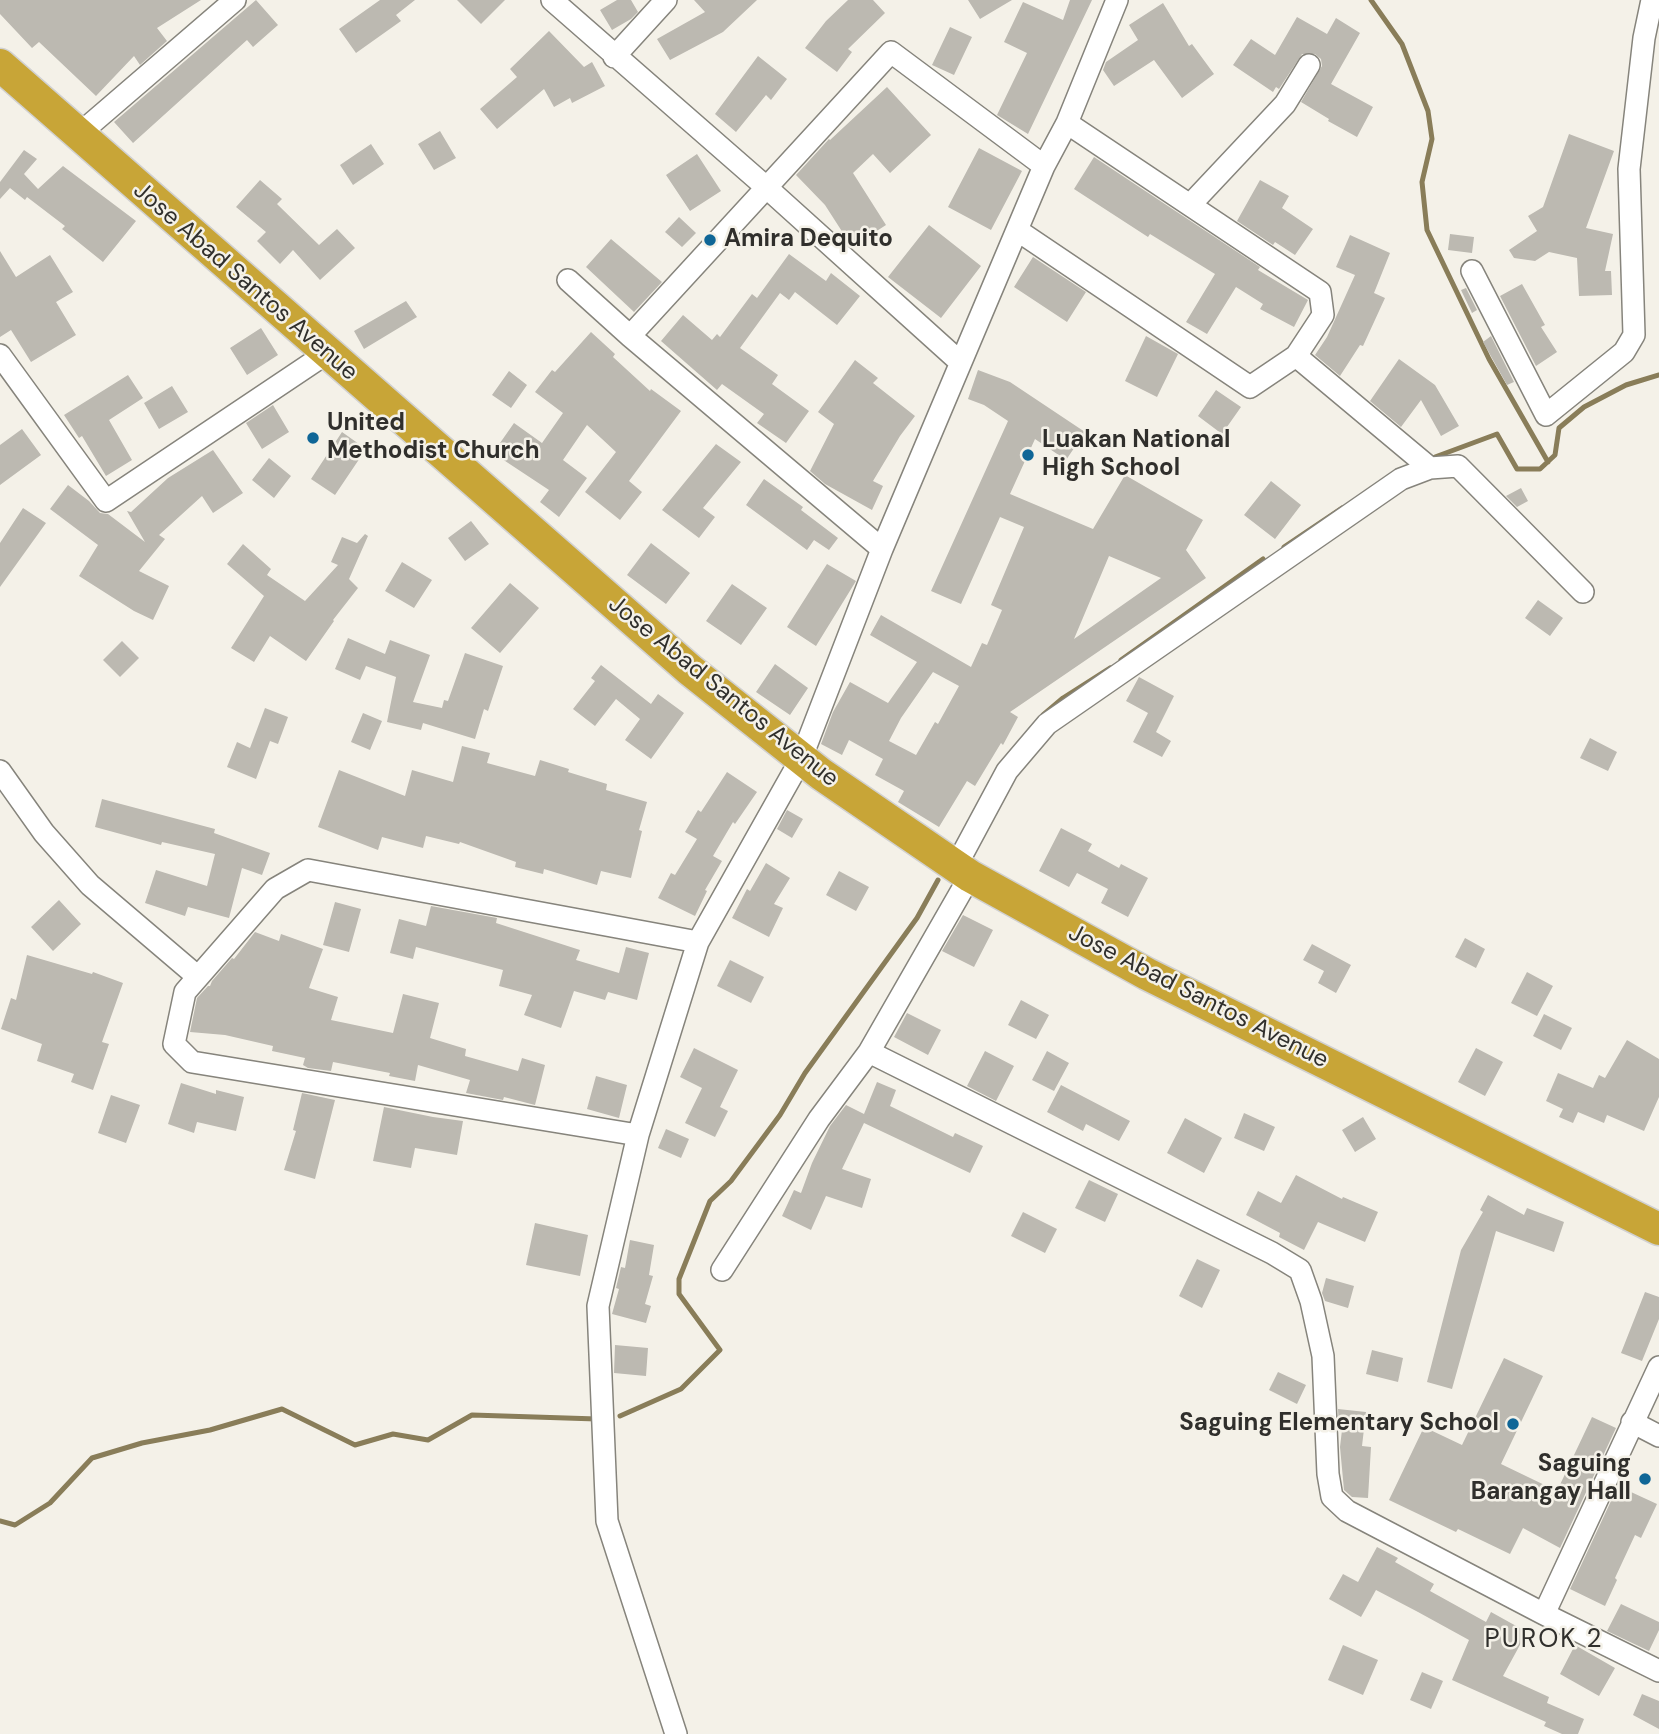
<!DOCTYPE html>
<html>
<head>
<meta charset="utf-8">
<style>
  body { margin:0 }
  canvas { display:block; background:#f4f1e8 }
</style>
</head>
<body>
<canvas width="1659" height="1734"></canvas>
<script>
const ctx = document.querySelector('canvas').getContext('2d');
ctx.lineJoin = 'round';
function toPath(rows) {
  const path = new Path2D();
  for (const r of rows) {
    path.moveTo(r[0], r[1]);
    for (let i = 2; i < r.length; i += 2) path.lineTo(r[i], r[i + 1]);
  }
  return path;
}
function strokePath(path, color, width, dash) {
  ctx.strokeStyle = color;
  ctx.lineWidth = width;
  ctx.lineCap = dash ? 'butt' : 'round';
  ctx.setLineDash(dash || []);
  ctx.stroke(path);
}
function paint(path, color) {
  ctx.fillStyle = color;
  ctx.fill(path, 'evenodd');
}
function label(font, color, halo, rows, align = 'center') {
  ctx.font = font + ' "DM Sans",sans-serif';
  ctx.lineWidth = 5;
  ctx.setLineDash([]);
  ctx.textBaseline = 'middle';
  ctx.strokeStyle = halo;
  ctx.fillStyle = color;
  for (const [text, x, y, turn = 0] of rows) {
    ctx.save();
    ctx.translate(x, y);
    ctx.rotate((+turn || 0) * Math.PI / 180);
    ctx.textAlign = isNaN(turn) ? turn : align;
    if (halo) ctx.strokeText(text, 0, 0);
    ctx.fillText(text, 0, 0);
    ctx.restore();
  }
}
strokePath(toPath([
  [1371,0,1402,44,1428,111,1432,139,1422,182,1427,230,1489,359,1548,462],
  [1435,457,1497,434,1517,469,1540,469,1555,455,1559,428,1584,407,1626,385,1659,375],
  [1284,547,1342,508],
  [1121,660,1263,559],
  [1043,715,1063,698,1110,668],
  [620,1416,681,1389,720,1350,679,1294,679,1279,710,1201,731,1181,780,1115,805,1073,917,918,938,880],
  [0,1521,15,1525,50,1503,92,1458,142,1443,210,1430,282,1409,355,1445,393,1434,428,1440,472,1415,597,1419]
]), '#897d59', 5);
paint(toPath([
  [0,0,201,0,157,28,167,41,140,65,134,56,96,96,39,42,32,48,0,14],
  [256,0,278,25,253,47,247,40,133,143,114,122],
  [380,0,415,0,396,15,401,21,356,53,339,29],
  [457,0,505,0,481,24],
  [617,0,631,0,638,12,631,19,612,30,600,10],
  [694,0,757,0,723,32,670,60,657,39,705,12],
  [848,0,873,0,885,13,848,49,852,52,837,72,805,48,826,21],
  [968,0,1012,0,980,19],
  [1070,0,1092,0,1028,134,997,115,1027,53,1004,42,1023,2,1063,20],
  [1163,3,1189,46,1192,44,1214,74,1182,98,1154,60,1114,86,1103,70,1106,62,1138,40,1129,25],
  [1297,17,1327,34,1336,18,1360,33,1331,84,1373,107,1357,137,1328,121,1329,119,1301,102,1322,66,1321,59,1315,54,1302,54,1279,89,1276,87,1273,92,1233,65,1251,39,1275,55],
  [950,27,972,37,954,75,932,65],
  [549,31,584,67,592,62,605,86,572,103,570,98,554,107,544,89,497,129,480,109,517,77,510,69],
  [758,56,787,79,771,100,766,95,736,132,715,114],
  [887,87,931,135,890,173,873,154,853,173,886,225,852,247,825,205,796,175,829,139,830,140],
  [440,131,456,158,434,170,418,144],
  [1569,134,1614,151,1586,228,1613,234,1605,271,1611,271,1612,295,1579,296,1577,258,1549,252,1535,261,1514,258,1509,250,1537,231,1528,216,1543,207],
  [371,144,384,164,353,185,340,165],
  [979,148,1022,171,991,230,948,207],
  [24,150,37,159,24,174,38,189,63,166,136,221,103,262,62,229,65,226,27,197,25,200,10,188,0,199,0,182],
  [697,154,721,191,690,211,666,175],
  [1094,157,1260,267,1258,270,1308,300,1294,327,1260,309,1263,304,1236,287,1207,334,1186,322,1215,274,1150,234,1148,237,1074,189],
  [260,180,282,199,277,204,319,245,337,229,355,248,320,280,293,250,280,264,257,241,266,232,236,207],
  [1260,180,1289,196,1282,208,1313,229,1295,255,1275,242,1273,245,1237,221],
  [679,217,696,233,682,247,665,232],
  [929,225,981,266,941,318,888,277],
  [1450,234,1474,237,1472,253,1448,250],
  [1350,235,1390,253,1374,293,1385,298,1363,346,1360,345,1340,376,1315,355,1327,337,1355,275,1336,267],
  [611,239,662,282,634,312,586,267],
  [0,251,16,277,50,255,73,292,56,302,76,335,31,362,11,330,0,337],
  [789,254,826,281,831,273,860,296,837,325,795,292,789,300,780,293,740,348,778,375,772,384,809,411,786,443,757,423,764,414,722,384,717,390,661,341,683,315,712,340,717,334,720,337,752,294,757,298],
  [1033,257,1086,292,1067,322,1014,287],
  [1522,284,1545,325,1541,327,1557,352,1536,366,1500,296],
  [1466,288,1477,310,1472,313,1461,290],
  [406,301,417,317,364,349,354,331],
  [261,328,278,355,247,375,230,348],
  [591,332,615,354,613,357,650,391,651,389,681,411,629,481,642,492,620,520,585,492,616,452,587,425,563,460,587,478,559,517,540,502,549,490,493,453,514,423,542,443,563,413,535,392,552,370,555,372],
  [1146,336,1178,354,1157,397,1125,381],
  [1491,336,1514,382,1507,385,1483,342],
  [1399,359,1435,385,1459,426,1441,436,1421,400,1401,427,1370,401],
  [855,360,878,378,873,383,915,416,900,436,873,481,883,486,872,510,825,484,810,471,834,424,818,412],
  [978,370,1010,382,1085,432,1066,460,1035,439,1010,494,1093,529,1125,475,1203,520,1186,550,1206,578,1010,712,1018,717,1003,745,1001,743,975,786,967,781,939,827,898,802,904,791,875,775,883,759,849,740,842,755,821,744,833,712,850,682,888,703,917,662,870,635,881,615,971,667,982,643,987,645,1002,610,991,605,1024,527,1000,517,961,604,931,591,1008,421,984,405,968,399],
  [1109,556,1161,578,1074,639],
  [933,672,959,686,938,724,935,722,916,755,889,741,901,718],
  [509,371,527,385,511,408,492,395],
  [128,375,143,398,109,420,132,460,106,476,82,436,79,438,64,415],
  [172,386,188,412,159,429,144,403],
  [1216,390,1241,407,1222,434,1198,416],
  [273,405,289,432,262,449,246,423],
  [22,429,41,455,0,485,0,445],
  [342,432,366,449,335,495,311,479],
  [716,444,741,462,703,508,715,517,699,538,662,510],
  [213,450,243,493,213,513,202,496,159,535,165,539,139,571,169,586,153,620,134,611,79,576,98,545,50,509,68,485,89,501,100,513,108,514,145,542,127,511,131,512,168,478],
  [269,458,291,476,274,498,252,480],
  [764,479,803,507,801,510,838,538,829,550,814,540,807,550,746,505],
  [1271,481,1301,505,1275,539,1244,515],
  [1521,488,1528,501,1517,507,1506,496],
  [23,508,46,523,0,587,0,543],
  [471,521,489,544,465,561,448,538],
  [365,534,368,536,349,579,358,588,333,620,334,621,306,661,270,636,254,662,231,648,264,596,227,564,243,544,271,569,267,575,305,601,338,565,331,562,342,537,357,543],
  [651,543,690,573,666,604,627,575],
  [402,562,432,580,414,608,385,591],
  [827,564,856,581,816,646,787,627],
  [510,583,539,608,500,653,471,628],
  [732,584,767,608,741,645,706,621],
  [1538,600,1563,618,1550,636,1525,618],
  [348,638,385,654,390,640,430,655,413,702,442,708,444,700,448,701,465,653,503,666,488,711,484,709,475,739,423,723,421,730,387,722,396,677,366,666,360,680,335,669],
  [122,641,139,658,120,677,103,660],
  [775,664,808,688,790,715,756,692],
  [601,665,651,704,658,694,684,713,651,759,625,740,640,719,616,699,595,726,573,709,595,681,591,678],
  [1139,677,1174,696,1156,732,1171,741,1162,757,1133,742,1148,713,1126,701],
  [265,708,288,717,278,744,270,741,256,779,227,767,237,742,250,748],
  [363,713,382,721,370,750,351,742],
  [1590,738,1617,752,1608,771,1580,758],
  [462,746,490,753,487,763,535,776,540,760,569,769,568,772,607,784,606,790,647,802,639,830,642,831,631,878,601,871,597,885,544,869,543,874,515,867,516,862,460,842,459,844,426,836,423,848,382,837,378,850,318,827,339,770,405,796,412,770,453,782],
  [727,772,757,792,735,824,733,822,713,856,722,861,705,890,707,891,695,916,658,898,671,873,675,875,697,839,685,832,698,810,701,812],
  [102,799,215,829,214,833,270,853,262,875,242,868,229,918,188,907,185,916,145,903,156,870,207,886,215,854,162,842,161,845,95,827],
  [787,810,803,819,792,838,777,829],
  [1061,828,1092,844,1088,851,1119,868,1121,864,1148,878,1128,917,1101,903,1108,889,1077,873,1069,887,1039,871],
  [766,863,790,878,774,904,783,908,769,937,732,918,747,889,750,891],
  [839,871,869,887,856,911,826,895],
  [59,900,81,924,53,951,31,927],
  [335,902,361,909,349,952,323,945],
  [431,906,497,918,496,923,580,950,576,960,619,973,626,947,649,953,637,1000,608,992,605,1000,574,991,561,1028,524,1015,532,995,499,986,503,970,416,947,413,959,390,953,399,919,426,926],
  [963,915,993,930,974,967,942,951],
  [255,932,279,941,281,934,323,949,309,988,338,997,331,1020,393,1033,403,994,439,1003,430,1038,466,1049,465,1056,518,1071,522,1058,545,1065,535,1105,504,1097,503,1100,466,1093,470,1080,418,1065,415,1081,389,1076,390,1073,333,1062,331,1071,308,1068,303,1065,305,1058,272,1051,273,1046,225,1035,190,1032,197,998,208,986,210,986,212,981,232,958,234,959],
  [1465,938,1485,949,1476,968,1455,957],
  [1312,944,1351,965,1336,993,1318,983,1324,971,1303,960],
  [27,955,92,974,93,972,123,983,102,1042,109,1044,93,1090,71,1082,74,1074,37,1061,42,1044,1,1029,11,998,16,1000],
  [730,960,764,977,751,1003,717,986],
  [1527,972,1553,986,1537,1016,1511,1003],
  [1021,1000,1049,1015,1036,1039,1008,1025],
  [907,1013,941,1030,928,1055,894,1037],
  [1544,1014,1572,1028,1561,1050,1533,1036],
  [1627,1040,1659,1059,1659,1097,1644,1131,1607,1115,1604,1123,1578,1112,1573,1123,1559,1117,1563,1109,1546,1101,1558,1073,1593,1088,1599,1075,1605,1078],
  [694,1048,738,1070,720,1107,728,1111,715,1137,685,1123,702,1088,680,1077],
  [1476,1048,1503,1062,1485,1096,1458,1082],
  [985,1051,1014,1066,996,1101,967,1086],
  [1047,1051,1069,1063,1054,1091,1032,1080],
  [596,1076,627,1085,619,1118,587,1109],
  [877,1082,896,1090,890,1106,953,1137,955,1133,983,1146,970,1173,864,1123,842,1169,871,1179,862,1208,826,1196,811,1230,782,1216,794,1190,801,1193,812,1163,830,1126,846,1105,864,1114],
  [181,1083,216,1094,216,1090,244,1097,236,1131,197,1122,194,1133,168,1124],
  [1061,1085,1130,1121,1119,1141,1086,1124,1083,1131,1047,1112],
  [302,1093,335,1100,315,1179,284,1170,296,1131,293,1130],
  [111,1095,140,1105,126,1143,98,1133],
  [384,1107,433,1117,463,1121,457,1155,415,1148,411,1168,373,1161],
  [1244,1113,1275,1127,1264,1151,1234,1138],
  [1363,1117,1376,1139,1355,1152,1342,1130],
  [1185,1118,1222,1138,1204,1173,1167,1153],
  [666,1129,689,1139,681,1158,658,1148],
  [1296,1175,1342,1199,1343,1197,1378,1212,1365,1242,1318,1222,1304,1250,1279,1237,1280,1233,1246,1215,1258,1191,1281,1203],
  [1089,1180,1118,1194,1105,1222,1075,1208],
  [1488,1195,1524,1215,1527,1208,1564,1222,1554,1252,1496,1231,1452,1389,1427,1382,1461,1250,1483,1212,1480,1210],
  [1023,1212,1057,1229,1045,1253,1011,1236],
  [535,1223,588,1235,580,1276,526,1265],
  [630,1240,654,1245,649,1275,653,1276,645,1304,651,1306,646,1323,612,1314,619,1289,616,1288,621,1267,625,1268],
  [1197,1259,1220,1270,1202,1308,1179,1296],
  [1326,1278,1354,1286,1348,1308,1325,1301,1322,1293],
  [1645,1292,1659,1297,1659,1319,1642,1361,1621,1353],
  [615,1345,648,1348,646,1376,614,1373],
  [1372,1350,1403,1358,1398,1382,1366,1374],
  [1504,1358,1543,1376,1501,1464,1557,1491,1592,1417,1616,1428,1560,1548,1523,1528,1510,1554,1458,1529,1456,1532,1389,1500,1424,1427,1462,1445],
  [1278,1372,1306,1385,1297,1404,1269,1390],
  [1338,1409,1366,1412,1362,1446,1371,1447,1368,1498,1352,1497,1344,1490,1340,1447,1342,1430,1339,1429],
  [1618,1486,1657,1504,1641,1538,1635,1535,1615,1578,1617,1580,1605,1606,1570,1589],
  [1377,1547,1398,1558,1395,1562,1434,1584,1430,1591,1486,1622,1491,1612,1527,1632,1503,1676,1549,1697,1547,1703,1584,1719,1578,1734,1562,1734,1544,1726,1546,1722,1452,1680,1469,1640,1418,1612,1376,1590,1361,1617,1329,1599,1343,1574,1358,1582],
  [1621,1604,1659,1622,1659,1630,1649,1651,1607,1631],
  [1343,1645,1378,1660,1363,1695,1328,1680],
  [1575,1645,1615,1668,1599,1696,1560,1674],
  [1422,1672,1443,1681,1431,1709,1410,1700],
  [1642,1694,1659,1701,1659,1729,1633,1715]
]), '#bcb9b1');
const minor = toPath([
  [552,0,766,187,960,362],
  [614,57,666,0],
  [78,135,235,0],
  [1190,205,1285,104,1309,65],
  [1017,230,1250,387,1296,356,1323,315,1320,292,1067,123],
  [1472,271,1546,415,1624,352,1634,335,1629,169,1644,38,1652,0],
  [568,280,630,336,882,549],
  [630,336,891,52,1044,166],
  [0,355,106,501,327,353],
  [1296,356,1430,468],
  [0,771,44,833,90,885,198,977],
  [956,866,1007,771,1047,724,1401,479,1430,468,1458,466,1583,592],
  [970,876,869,1052,1272,1253,1300,1270,1311,1301,1323,1356,1328,1474,1332,1497,1347,1511,1544,1614,1659,1671],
  [638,1135,192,1062,174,1044,185,992,275,889,308,870,698,942],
  [722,1270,819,1119,869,1052],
  [1632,1422,1659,1436],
  [1544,1614,1659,1367],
  [676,1734,607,1521,598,1306,638,1135,698,942,801,759,882,549,1044,166,1067,123,1117,0]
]);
const highway = toPath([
  [0,65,690,670,821,774,970,876,1147,974,1659,1229]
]);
strokePath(minor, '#86847c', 24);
strokePath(highway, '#d1d1d1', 35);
strokePath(minor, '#fff', 21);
strokePath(highway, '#c8a537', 32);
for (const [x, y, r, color] of [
  [710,240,7,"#0f6697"],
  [313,438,7,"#0f6697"],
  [1028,455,7,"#0f6697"],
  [1513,1424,7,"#0f6697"],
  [1645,1479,7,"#0f6697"]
]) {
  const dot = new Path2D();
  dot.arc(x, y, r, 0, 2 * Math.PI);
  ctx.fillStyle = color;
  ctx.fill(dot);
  strokePath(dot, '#f4f1e8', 2.5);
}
label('bold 24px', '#302f2c', '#f4f1e8', [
  ["Amira Dequito",724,240],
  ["United",327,424],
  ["Methodist Church",327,452],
  ["Luakan National",1042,441],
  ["High School",1042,469],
  ["Saguing Elementary School",1499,1424,"right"],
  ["Saguing",1631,1465,"right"],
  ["Barangay Hall",1631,1493,"right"]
], 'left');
label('24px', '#302f2c', '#f4f1e8', [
  ["Jose Abad Santos Avenue",245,282,41],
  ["Jose Abad Santos Avenue",723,692,39],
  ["Jose Abad Santos Avenue",1198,997,27]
]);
ctx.letterSpacing = '2px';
label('26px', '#302f2c', '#f4f1e8', [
  ["PUROK 2",1544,1640]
]);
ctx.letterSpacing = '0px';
</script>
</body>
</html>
